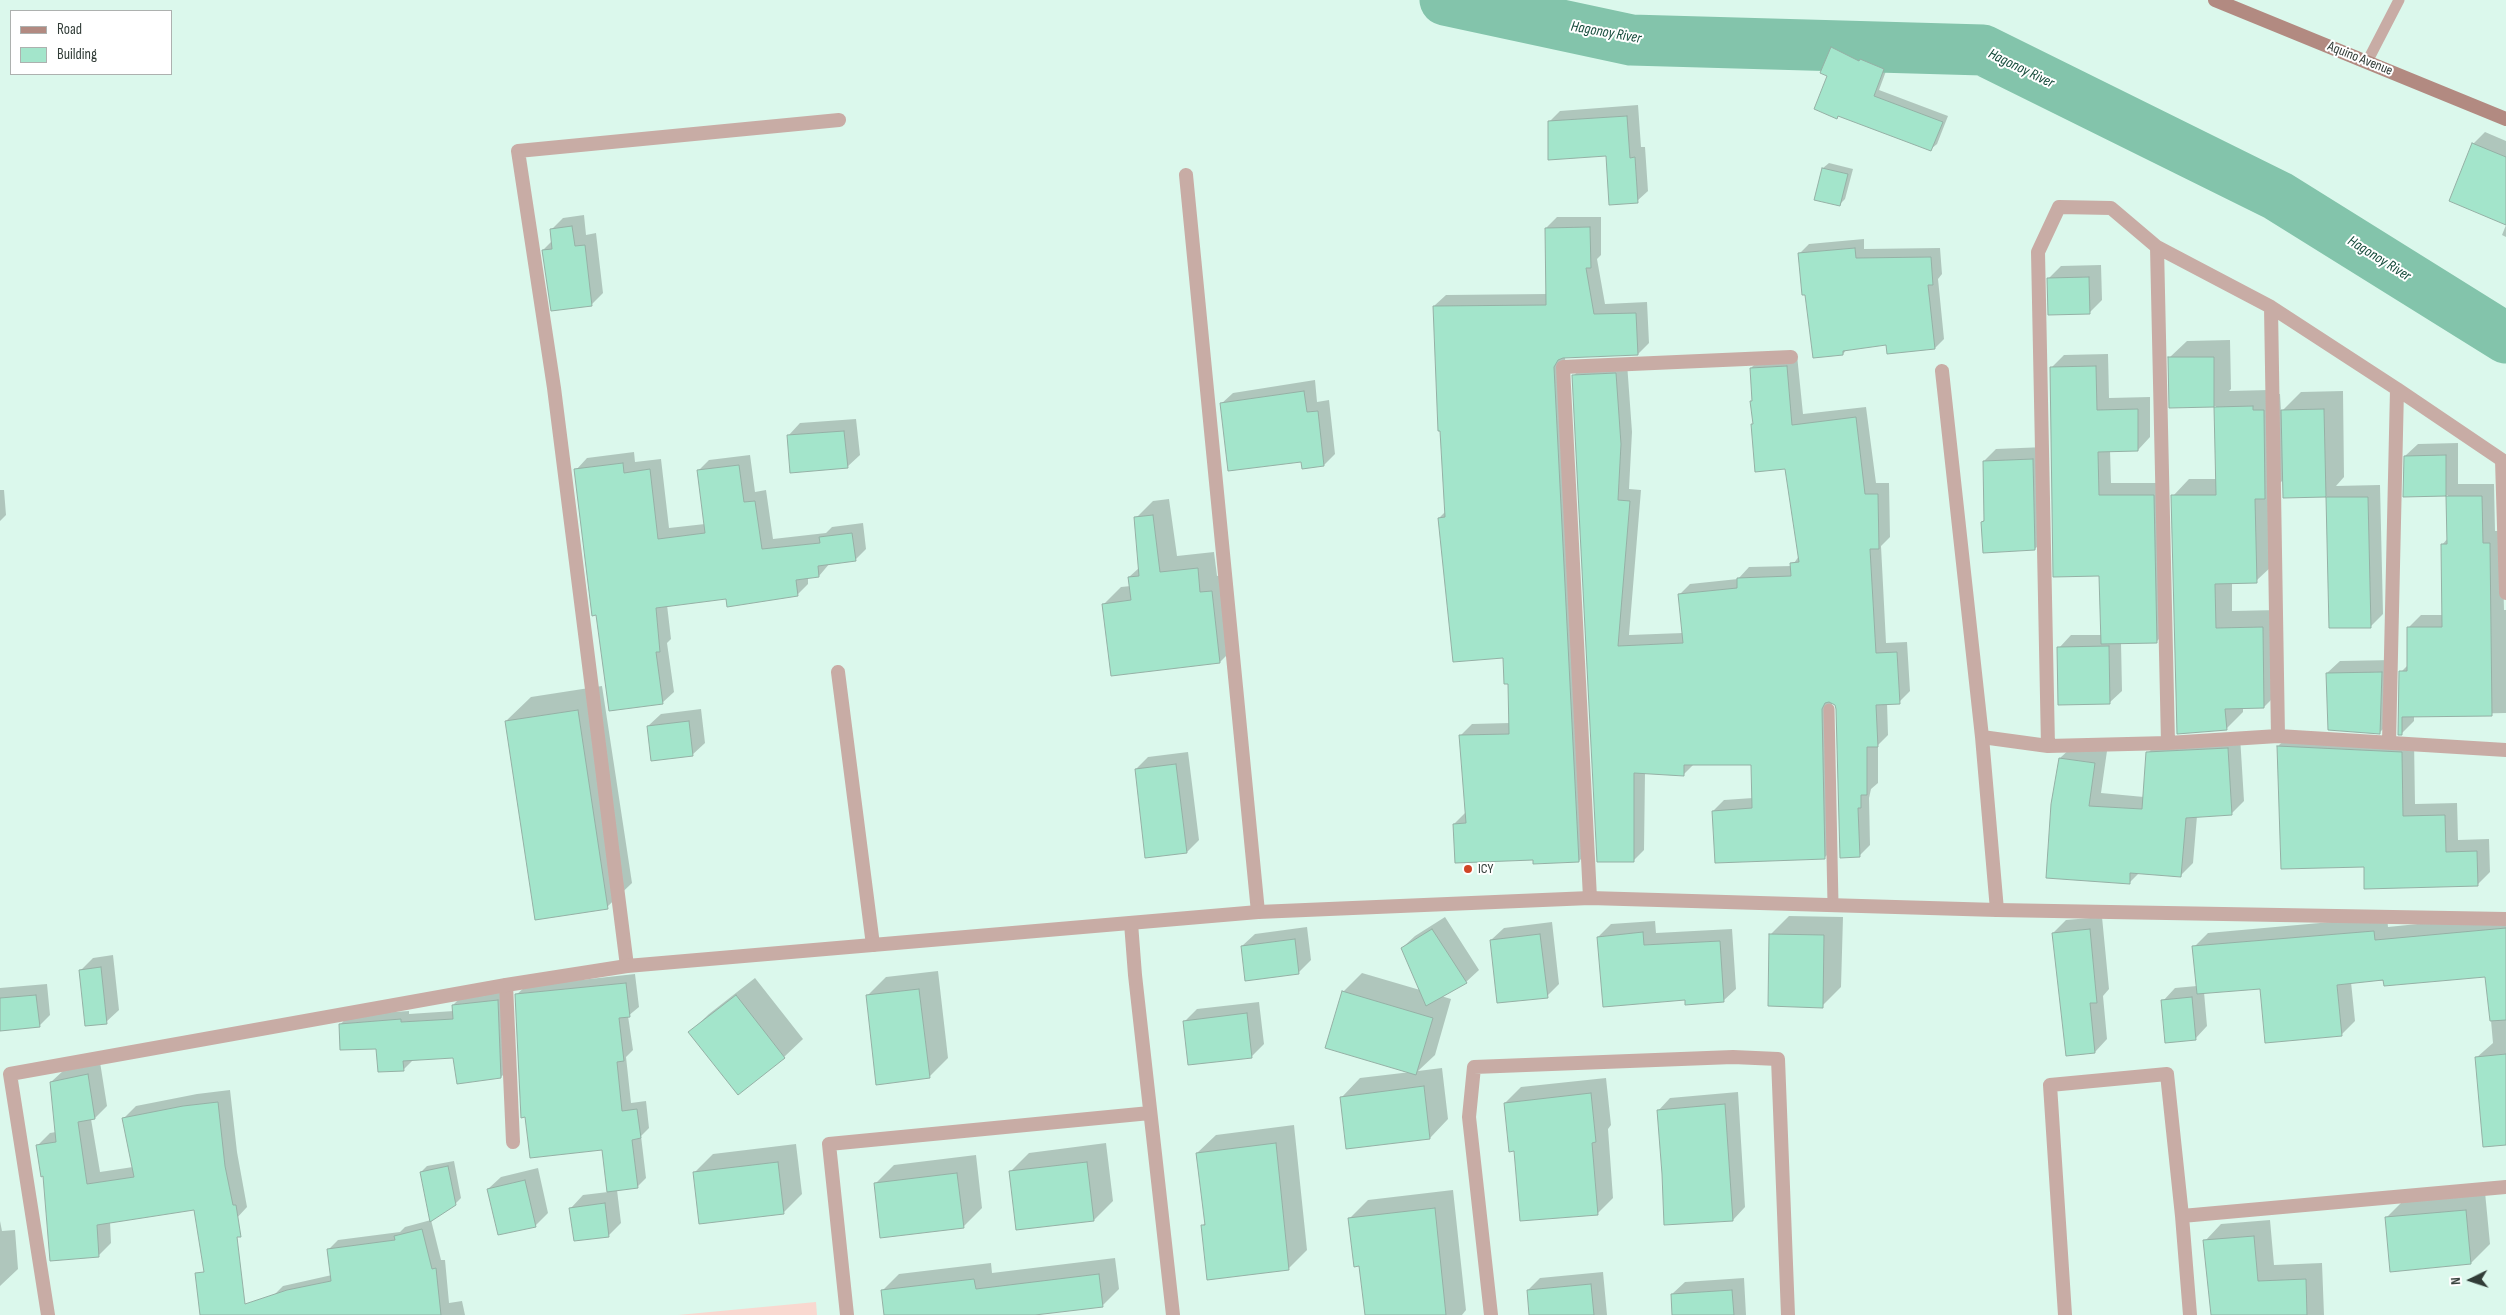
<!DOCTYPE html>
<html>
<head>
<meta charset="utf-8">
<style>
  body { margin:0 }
  #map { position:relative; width:2506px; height:1315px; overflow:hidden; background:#dbf8ec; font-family:"Sofia Sans Condensed",sans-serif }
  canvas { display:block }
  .legend { position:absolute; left:10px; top:10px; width:162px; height:65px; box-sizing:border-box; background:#fff; border:1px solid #adb1af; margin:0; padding:6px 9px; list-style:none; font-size:15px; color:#313c37 }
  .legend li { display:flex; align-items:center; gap:10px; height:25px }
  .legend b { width:25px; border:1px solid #adb1af }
  .north { position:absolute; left:2446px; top:1255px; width:50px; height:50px; -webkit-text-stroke:4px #fff; paint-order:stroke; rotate:266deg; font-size:14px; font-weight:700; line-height:20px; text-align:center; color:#313c37 }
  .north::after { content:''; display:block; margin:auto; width:18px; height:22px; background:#313c37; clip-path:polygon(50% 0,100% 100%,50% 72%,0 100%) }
</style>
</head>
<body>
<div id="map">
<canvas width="2506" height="1315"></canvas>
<ul class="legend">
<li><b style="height:6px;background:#b28a81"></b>Road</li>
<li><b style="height:14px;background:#a3e5cb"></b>Building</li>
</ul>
<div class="north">N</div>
</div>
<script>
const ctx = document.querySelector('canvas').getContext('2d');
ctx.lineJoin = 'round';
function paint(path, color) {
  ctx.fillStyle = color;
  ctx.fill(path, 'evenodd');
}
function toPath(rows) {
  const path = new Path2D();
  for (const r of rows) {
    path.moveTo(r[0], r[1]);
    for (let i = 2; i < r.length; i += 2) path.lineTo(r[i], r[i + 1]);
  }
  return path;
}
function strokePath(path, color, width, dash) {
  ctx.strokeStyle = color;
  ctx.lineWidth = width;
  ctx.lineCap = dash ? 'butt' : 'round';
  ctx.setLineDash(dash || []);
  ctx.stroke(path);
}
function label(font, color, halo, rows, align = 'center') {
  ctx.font = font + ' "Sofia Sans Condensed",sans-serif';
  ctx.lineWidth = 4;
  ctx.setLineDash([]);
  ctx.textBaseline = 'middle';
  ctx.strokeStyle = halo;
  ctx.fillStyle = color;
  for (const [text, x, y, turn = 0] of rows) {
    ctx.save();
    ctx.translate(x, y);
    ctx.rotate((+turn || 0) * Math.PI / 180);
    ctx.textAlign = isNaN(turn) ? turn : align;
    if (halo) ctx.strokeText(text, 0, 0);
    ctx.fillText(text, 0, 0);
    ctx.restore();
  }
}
paint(toPath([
  [816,1302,817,1315,678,1315]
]), '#f9d8d0');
paint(toPath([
  [1838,42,1865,55,1867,54,1889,63,1879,90,1948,116,1937,144,1931,149,1839,115,1837,117,1832,48],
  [1638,105,1641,147,1645,147,1648,191,1637,201,1607,155,1549,122,1560,111],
  [2485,132,2506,141,2506,223,2473,144],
  [1829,163,1853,169,1845,199,1839,205,1823,168],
  [584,215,586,235,596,233,603,293,591,305,543,250,552,241,551,230,563,218],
  [1557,217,1601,217,1601,255,1597,259,1605,304,1647,302,1649,343,1638,354,1565,357,1590,850,1579,861,1534,858,1454,824,1466,812,1461,735,1472,724,1510,723,1509,682,1504,657,1439,518,1446,511,1434,306,1446,295,1547,294,1546,228],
  [2506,225,2506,237,2502,235],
  [1864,239,1864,249,1940,248,1942,274,1938,279,1944,339,1935,348,1887,344,1847,349,1843,354,1800,253,1809,244],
  [2101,265,2102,300,2089,313,2049,278,2061,266],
  [2230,340,2231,389,2229,391,2270,390,2270,394,2280,394,2281,412,2301,392,2343,391,2344,477,2336,486,2380,485,2383,614,2371,626,2330,627,2327,496,2284,497,2284,479,2272,491,2273,565,2256,581,2232,582,2232,611,2279,610,2281,690,2264,707,2243,708,2243,712,2226,729,2173,496,2189,479,2217,479,2216,406,2171,406,2169,358,2187,341],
  [2108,354,2109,398,2150,397,2150,437,2138,450,2110,450,2111,483,2166,483,2169,629,2156,642,2121,642,2122,691,2109,703,2059,648,2071,635,2102,635,2100,575,2051,368,2064,355],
  [1797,355,1803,414,1866,407,1876,483,1889,483,1890,537,1881,546,1886,643,1907,642,1910,691,1899,702,1887,703,1888,735,1878,745,1878,783,1871,789,1869,798,1870,845,1859,856,1836,704,1832,702,1835,847,1824,858,1713,811,1724,800,1753,798,1752,764,1694,764,1683,775,1645,773,1644,850,1633,861,1573,376,1585,365,1627,363,1632,432,1629,489,1641,490,1629,635,1683,633,1679,595,1690,584,1738,579,1749,567,1792,566,1799,556,1786,468,1752,425,1754,423,1754,400,1751,368,1762,357],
  [1315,380,1317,402,1329,400,1335,454,1324,465,1302,461,1221,404,1233,393],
  [856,419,860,455,847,467,788,436,800,423],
  [2458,443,2458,484,2494,484,2495,531,2502,531,2504,610,2506,610,2506,713,2414,715,2414,721,2401,734,2401,672,2409,664,2408,628,2421,615,2443,615,2442,545,2448,538,2448,495,2405,496,2405,456,2418,444],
  [2045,447,2047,536,2035,549,1982,522,1985,519,1984,461,1996,449],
  [634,452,635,462,661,459,669,528,705,524,698,471,709,460,750,455,755,492,766,490,773,539,826,533,832,527,863,523,866,549,855,560,830,563,819,576,808,577,808,584,797,595,728,597,667,605,671,639,667,643,674,692,662,703,576,470,587,458],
  [0,490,4,490,6,515,0,521],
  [1169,499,1177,556,1214,552,1217,576,1228,574,1237,645,1220,662,1104,604,1121,587,1131,586,1129,577,1139,568,1136,518,1153,501],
  [2394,660,2392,720,2380,732,2327,673,2340,661],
  [602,686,632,883,607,907,506,721,531,697],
  [701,709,705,743,692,755,648,726,661,714],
  [2291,734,2414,740,2415,804,2457,803,2458,840,2489,839,2490,872,2477,885,2365,865,2283,867,2278,746],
  [2240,736,2244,801,2232,813,2197,816,2193,863,2180,876,2139,873,2129,883,2052,804,2060,758,2073,746,2107,751,2101,793,2144,797,2148,753,2160,740],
  [1188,752,1199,840,1187,852,1136,769,1148,757],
  [2506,915,2506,1144,2476,1058,2493,1043,2487,976,2351,982,2355,1021,2341,1035,2261,987,2204,992,2207,1026,2195,1039,2163,1001,2175,988,2197,986,2194,947,2208,933,2387,917,2388,927],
  [1789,916,1843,917,1841,987,1822,1006,1770,935],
  [1445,917,1479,970,1466,982,1441,996,1451,999,1435,1055,1418,1071,1442,1068,1448,1119,1430,1138,1342,1097,1360,1078,1411,1072,1343,992,1362,973,1420,990,1402,948,1415,936],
  [2102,917,2109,989,2103,996,2107,1039,2095,1052,2053,933,2066,920],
  [1655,921,1656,933,1732,929,1736,989,1723,1001,1686,999,1598,937,1611,924],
  [1552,922,1559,984,1547,996,1491,940,1504,928],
  [1307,927,1311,960,1298,973,1242,946,1255,934],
  [113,955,119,1010,106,1022,81,970,93,958],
  [938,971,948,1058,929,1077,867,996,886,977],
  [635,974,639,1007,628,1016,633,1050,626,1057,631,1103,646,1101,649,1128,641,1136,646,1178,637,1187,617,1190,621,1223,608,1236,571,1208,583,1195,608,1192,603,1148,516,995,526,986],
  [755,978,803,1039,784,1057,690,1032,709,1014],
  [47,984,50,1015,39,1026,0,1030,0,988],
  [507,992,510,1068,501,1077,454,1056,413,1060,404,1069,377,1047,340,1025,349,1015,409,1011,409,1014,454,1011,453,1005,462,996],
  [1259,1002,1264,1044,1251,1057,1184,1022,1197,1009],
  [100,1062,107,1106,95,1118,91,1119,100,1172,133,1167,124,1118,136,1106,197,1094,230,1090,237,1152,247,1207,235,1220,195,1209,110,1221,111,1243,99,1255,44,1175,38,1145,50,1133,56,1132,51,1082,64,1070],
  [1606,1078,1611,1125,1608,1129,1613,1198,1597,1214,1515,1150,1505,1103,1521,1087],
  [1738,1092,1745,1207,1733,1220,1658,1111,1670,1098],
  [1294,1125,1307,1250,1288,1269,1202,1226,1206,1222,1197,1153,1216,1135],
  [1106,1143,1113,1201,1094,1220,1010,1172,1029,1153],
  [796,1144,802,1194,783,1213,694,1173,713,1154],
  [976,1155,982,1208,963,1227,875,1184,894,1165],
  [454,1161,461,1198,455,1204,421,1172,427,1166],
  [538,1168,548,1213,536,1225,488,1189,501,1177],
  [1453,1190,1466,1310,1462,1315,1366,1315,1360,1265,1350,1218,1368,1200],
  [2485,1192,2490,1244,2471,1263,2391,1271,2386,1218,2405,1199],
  [431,1220,441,1260,445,1260,449,1303,462,1301,465,1315,309,1315,274,1295,283,1286,332,1275,328,1250,338,1240,400,1232,405,1227],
  [2270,1220,2274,1265,2322,1263,2324,1315,2212,1315,2205,1241,2221,1224],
  [0,1221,2,1231,15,1230,18,1269,0,1286],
  [1115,1258,1119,1289,1103,1305,1025,1315,885,1315,882,1291,899,1274,991,1263,992,1273],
  [1603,1272,1607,1315,1530,1315,1528,1290,1540,1278],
  [1744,1278,1746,1315,1674,1315,1672,1294,1685,1282]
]), '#0003');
strokePath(toPath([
  [1445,0,1631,40,1983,50,2278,196,2506,338]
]), '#83c4ab', 51);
const building = toPath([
  [1831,47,1859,61,1860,59,1884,69,1874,96,1943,122,1931,151,1838,116,1837,119,1814,109,1827,76,1820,73,1831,47],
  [1627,116,1630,158,1635,157,1638,203,1609,205,1606,156,1548,160,1548,121,1627,116],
  [2472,143,2506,157,2506,225,2449,201,2472,143],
  [1822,168,1848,174,1840,206,1814,200,1822,168],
  [572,226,575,246,585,245,592,306,551,311,542,250,552,249,550,229,572,226],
  [1590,227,1591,268,1586,268,1594,314,1636,313,1638,355,1563,358,1558,360,1554,367,1579,862,1533,864,1533,860,1455,863,1453,824,1466,823,1459,735,1509,734,1508,684,1504,684,1503,658,1453,662,1438,518,1445,517,1440,431,1438,431,1433,306,1546,305,1545,228,1590,227],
  [1855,248,1856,258,1931,257,1933,285,1928,285,1935,349,1887,354,1886,345,1843,351,1843,355,1813,358,1805,295,1802,295,1798,253,1855,248],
  [2089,277,2090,314,2048,315,2047,278,2089,277],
  [2168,357,2214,357,2214,407,2169,408,2168,357],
  [1787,366,1792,425,1856,417,1865,494,1878,494,1879,549,1870,549,1876,653,1897,652,1900,704,1876,705,1878,747,1867,747,1867,795,1861,795,1861,808,1858,808,1860,857,1840,858,1836,709,1835,705,1829,702,1825,703,1822,709,1825,859,1715,863,1712,811,1752,808,1751,765,1684,765,1684,776,1634,773,1634,862,1597,862,1572,375,1616,373,1621,444,1618,500,1630,501,1618,646,1683,643,1678,594,1737,588,1737,578,1791,576,1790,563,1799,562,1785,469,1755,472,1751,424,1753,424,1750,401,1752,401,1750,368,1787,366],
  [2096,366,2097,410,2138,409,2138,451,2098,452,2099,495,2154,495,2157,643,2101,644,2099,576,2053,577,2050,367,2096,366],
  [1304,391,1307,412,1318,411,1324,466,1302,469,1301,462,1228,471,1220,403,1304,391],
  [2253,406,2253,410,2264,410,2265,499,2255,499,2257,583,2215,584,2216,628,2263,627,2264,708,2225,709,2227,730,2177,734,2171,495,2216,495,2214,407,2253,406],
  [2324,409,2326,497,2283,498,2281,410,2324,409],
  [844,431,848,468,790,473,787,435,844,431],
  [2446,455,2446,496,2403,497,2404,456,2446,455],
  [2033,459,2035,550,1983,553,1981,522,1984,521,1983,461,2033,459],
  [623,463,624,473,650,469,658,539,705,533,697,470,739,465,744,502,755,501,762,549,820,543,819,537,852,533,856,561,818,566,819,577,796,580,798,596,727,607,726,599,656,608,660,652,656,652,663,704,609,711,596,615,592,616,574,469,623,463],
  [2446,496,2482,496,2483,543,2490,543,2492,716,2402,717,2402,735,2398,735,2399,671,2407,671,2407,627,2442,627,2441,544,2447,544,2446,496],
  [2326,497,2368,497,2371,628,2329,628,2326,497],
  [1153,515,1160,572,1198,568,1200,592,1212,591,1220,663,1111,676,1102,604,1131,600,1128,577,1139,576,1134,517,1153,515],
  [2109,646,2110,704,2058,705,2057,647,2109,646],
  [2382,672,2380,734,2328,730,2326,673,2382,672],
  [578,710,608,909,535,920,505,721,578,710],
  [689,721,693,756,651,761,647,726,689,721],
  [2277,746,2402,752,2403,816,2445,815,2446,852,2477,851,2478,886,2364,889,2364,867,2281,869,2277,746],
  [2228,748,2232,815,2186,818,2181,877,2130,873,2130,884,2046,878,2051,804,2059,758,2095,763,2089,806,2142,809,2146,752,2228,748],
  [1176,764,1187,853,1145,858,1135,769,1176,764],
  [2506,928,2506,1020,2490,1021,2485,977,2384,986,2383,980,2337,985,2342,1036,2265,1043,2260,989,2197,994,2192,946,2374,931,2375,940,2506,928],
  [1432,929,1467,983,1426,1006,1401,948,1432,929],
  [2090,929,2097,1003,2090,1003,2095,1053,2066,1056,2052,933,2090,929],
  [1643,932,1644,945,1720,941,1724,1002,1685,1005,1685,1000,1603,1007,1597,937,1643,932],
  [1540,934,1548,998,1497,1003,1490,940,1540,934],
  [1769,934,1824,935,1823,1008,1768,1006,1769,934],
  [1295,939,1299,974,1245,981,1241,946,1295,939],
  [101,967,107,1024,85,1026,79,970,101,967],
  [626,983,630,1017,619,1018,624,1061,617,1062,622,1111,637,1109,641,1138,632,1140,638,1188,607,1192,602,1150,530,1158,525,1117,521,1118,515,994,626,983],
  [919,989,930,1078,876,1085,866,995,919,989],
  [1342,991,1433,1018,1416,1075,1325,1048,1342,991],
  [36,995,40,1027,0,1031,0,998,36,995],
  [736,995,785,1058,738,1095,688,1032,736,995],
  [2192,997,2196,1040,2165,1043,2161,1000,2192,997],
  [498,1000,501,1078,457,1084,453,1058,403,1061,404,1071,378,1072,376,1049,340,1050,339,1024,401,1019,401,1022,453,1019,452,1005,498,1000],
  [1247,1013,1252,1058,1188,1065,1183,1021,1247,1013],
  [2506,1054,2506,1145,2483,1147,2475,1057,2506,1054],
  [88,1074,95,1119,78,1122,87,1184,134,1177,122,1118,183,1106,218,1102,225,1166,233,1205,236,1205,241,1237,237,1237,245,1304,287,1290,331,1281,327,1249,395,1240,394,1236,422,1229,432,1269,436,1268,441,1315,200,1315,195,1273,204,1272,194,1210,97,1225,99,1257,50,1261,43,1176,41,1177,36,1145,56,1142,50,1082,88,1074],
  [1424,1086,1430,1139,1346,1149,1340,1097,1424,1086],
  [1591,1093,1596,1142,1592,1143,1598,1215,1520,1221,1514,1151,1509,1152,1504,1103,1591,1093],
  [1725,1104,1733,1221,1664,1225,1662,1174,1657,1110,1725,1104],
  [1276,1143,1289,1270,1207,1280,1201,1225,1205,1225,1196,1153,1276,1143],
  [778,1162,784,1214,699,1224,693,1172,778,1162],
  [1087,1162,1094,1221,1016,1230,1009,1171,1087,1162],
  [448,1166,456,1205,430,1222,420,1172,448,1166],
  [957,1173,964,1228,880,1238,874,1183,957,1173],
  [525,1180,536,1227,498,1235,487,1189,525,1180],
  [605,1203,609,1237,574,1241,569,1208,605,1203],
  [1435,1208,1446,1315,1365,1315,1359,1266,1354,1267,1348,1218,1435,1208],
  [2466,1210,2471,1264,2390,1272,2385,1217,2466,1210],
  [2254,1236,2258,1281,2306,1279,2307,1315,2211,1315,2203,1240,2254,1236],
  [1099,1274,1103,1307,1035,1315,884,1315,881,1290,974,1279,976,1289,1099,1274],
  [1591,1284,1594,1315,1529,1315,1527,1290,1591,1284],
  [1732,1290,1734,1315,1672,1315,1671,1294,1732,1290]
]);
paint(building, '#a3e5cb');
strokePath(building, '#95b0a5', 1);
strokePath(toPath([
  [2367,62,2399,0],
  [1829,709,1833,904]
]), '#c8aca5', 11);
strokePath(toPath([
  [1186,175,1258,912],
  [2157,247,2168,743],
  [2271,307,2278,736],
  [1942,371,1982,737,1997,910],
  [2397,389,2271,307,2157,247,2111,208,2059,207,2038,252,2048,746,2168,743,2278,736,2506,750],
  [838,672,873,945],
  [1982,737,2048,746],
  [2389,743,2397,389,2502,460,2506,593],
  [1590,898,1563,367,1791,357],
  [1131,923,1135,975,1173,1315],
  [627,966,554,388,518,151,839,120],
  [506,985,513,1142],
  [2182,1216,2506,1187],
  [847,1315,829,1144,1150,1113],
  [1491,1315,1469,1117,1474,1067,1733,1057,1778,1059,1788,1315],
  [2065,1315,2050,1085,2167,1074,2182,1216,2190,1315]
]), '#c8aca5', 14);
strokePath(toPath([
  [48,1315,10,1074,506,985,627,966,1258,912,1590,898,1997,910,2506,919]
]), '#c8aca5', 14);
strokePath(toPath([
  [2215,0,2506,119]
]), '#b28a81', 14);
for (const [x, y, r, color] of [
  [1468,869,5,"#d04527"]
]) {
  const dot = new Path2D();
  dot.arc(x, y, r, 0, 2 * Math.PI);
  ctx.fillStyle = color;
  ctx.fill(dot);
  strokePath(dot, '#fff', 2);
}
label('14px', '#313c37', '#fff', [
  ["Aquino Avenue",2360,59,22]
]);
label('14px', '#313c37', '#fff', [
  ["ICY",1478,869]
], 'left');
label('italic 15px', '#144a3a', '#fff', [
  ["Hagonoy River",1606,33,10],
  ["Hagonoy River",2021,69,26],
  ["Hagonoy River",2379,259,32]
]);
</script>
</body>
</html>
